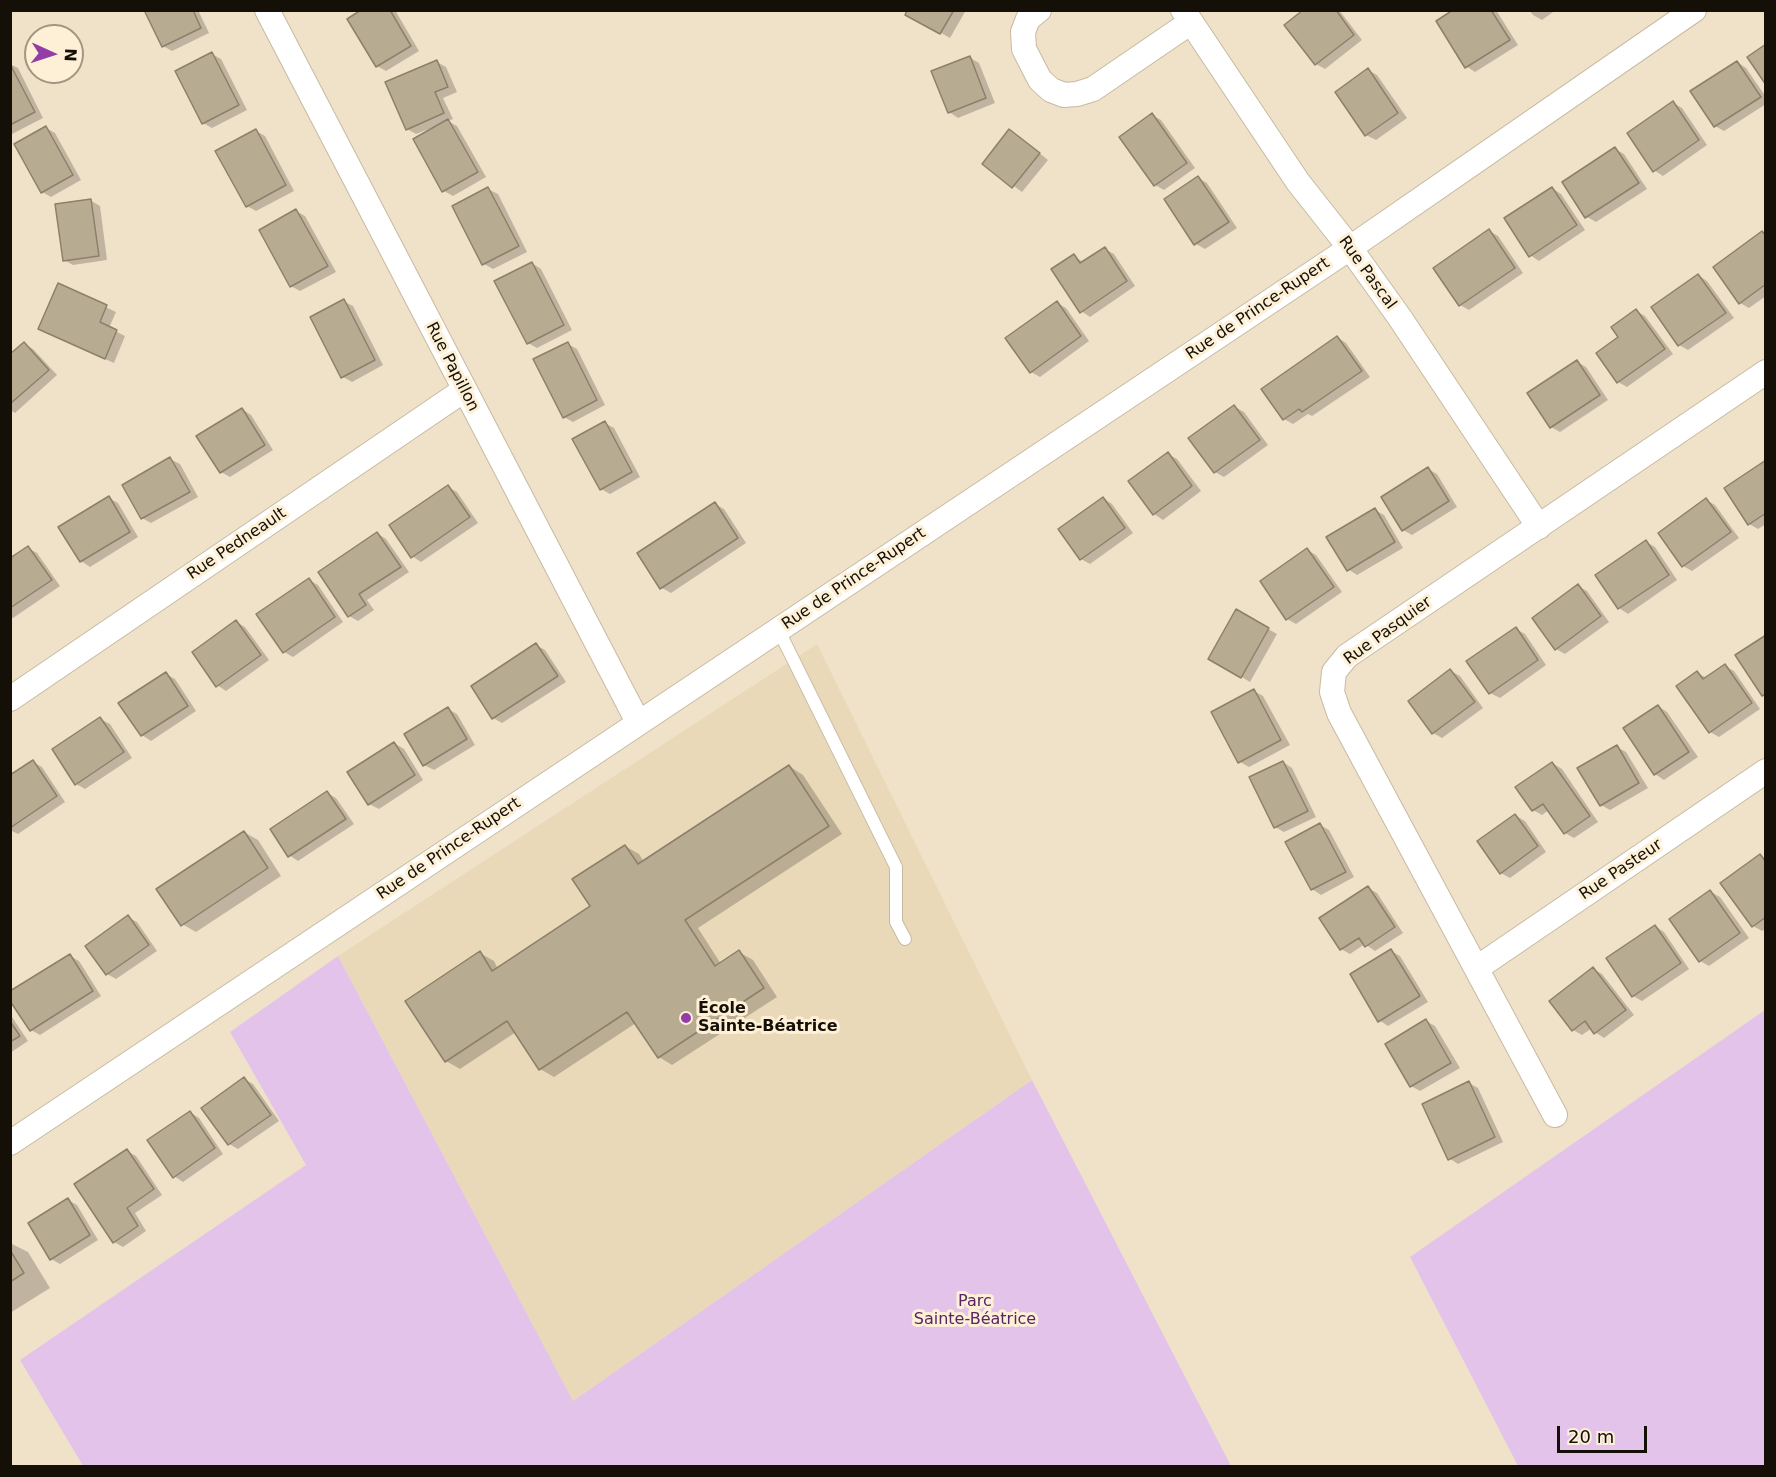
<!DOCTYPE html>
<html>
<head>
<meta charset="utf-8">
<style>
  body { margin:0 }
  #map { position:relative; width:1776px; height:1477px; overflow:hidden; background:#f0e2c9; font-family:"DejaVu Sans",sans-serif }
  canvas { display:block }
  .frame { position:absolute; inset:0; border:12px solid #141007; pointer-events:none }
  .north { position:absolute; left:24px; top:24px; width:60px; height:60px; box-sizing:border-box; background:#fdf0d6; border:2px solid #a09683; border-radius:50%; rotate:93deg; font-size:16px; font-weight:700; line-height:24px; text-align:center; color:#141007 }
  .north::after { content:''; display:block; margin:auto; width:21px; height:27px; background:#943ca8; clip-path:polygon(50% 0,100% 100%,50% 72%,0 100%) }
  .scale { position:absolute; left:1557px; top:1426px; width:90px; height:27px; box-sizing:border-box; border:3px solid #141007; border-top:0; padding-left:8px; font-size:18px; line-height:21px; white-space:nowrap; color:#141007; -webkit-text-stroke:4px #fdf0d6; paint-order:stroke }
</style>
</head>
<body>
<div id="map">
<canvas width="1776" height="1477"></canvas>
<div class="frame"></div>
<div class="north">N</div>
<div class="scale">20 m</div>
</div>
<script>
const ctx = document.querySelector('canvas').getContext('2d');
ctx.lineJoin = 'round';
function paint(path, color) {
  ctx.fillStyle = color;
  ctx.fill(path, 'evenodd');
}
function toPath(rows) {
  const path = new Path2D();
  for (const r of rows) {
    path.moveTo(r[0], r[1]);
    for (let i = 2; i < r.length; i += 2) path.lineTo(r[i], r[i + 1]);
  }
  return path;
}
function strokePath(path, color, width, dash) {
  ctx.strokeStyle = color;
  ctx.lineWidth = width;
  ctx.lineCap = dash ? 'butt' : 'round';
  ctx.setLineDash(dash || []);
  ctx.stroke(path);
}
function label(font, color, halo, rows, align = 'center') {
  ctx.font = font + ' "DejaVu Sans",sans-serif';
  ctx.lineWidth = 6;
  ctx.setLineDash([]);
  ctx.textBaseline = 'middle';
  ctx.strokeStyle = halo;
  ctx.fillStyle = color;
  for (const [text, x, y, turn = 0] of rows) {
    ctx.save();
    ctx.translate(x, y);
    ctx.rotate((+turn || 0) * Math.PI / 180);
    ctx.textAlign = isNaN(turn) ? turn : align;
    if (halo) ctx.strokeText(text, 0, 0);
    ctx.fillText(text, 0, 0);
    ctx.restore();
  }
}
paint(toPath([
  [817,644,1032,1080,573,1401,338,956]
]), '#ead9b9');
paint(toPath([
  [338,956,573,1401,1032,1080,1231,1466,83,1466,20,1360,306,1165,230,1032],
  [1765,1010,1765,1466,1518,1466,1410,1257]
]), '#e4c3eb');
paint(toPath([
  [146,10,198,10,209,33,172,51,163,46],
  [364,10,395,10,419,51,386,71,377,66],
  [909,10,966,10,950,38,907,14],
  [1305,10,1339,10,1362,40,1325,69,1316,64],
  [1456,10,1496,10,1518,45,1475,72,1466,66],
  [1529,10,1556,10,1542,20,1533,15],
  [212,54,221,59,247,110,212,128,203,123],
  [969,57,979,63,995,103,958,118,949,112],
  [437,62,446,67,457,92,443,98,453,119,448,121,457,126,486,177,453,196,444,191,434,127,416,134,407,129],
  [1737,62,1746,68,1766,97,1766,104,1724,131,1715,126],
  [10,64,18,68,43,118,12,134,10,133],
  [1368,70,1377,75,1407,118,1376,140,1366,135,1337,92],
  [1673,103,1682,108,1707,145,1663,176,1654,170],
  [1152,115,1161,120,1195,168,1164,190,1155,185,1121,137],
  [46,128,55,133,81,180,51,197,42,192],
  [256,131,265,136,294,191,256,211,247,206],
  [1018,136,1048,160,1022,192,984,164],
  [1615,149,1624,154,1647,189,1596,222,1587,217,1564,182],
  [1198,178,1207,183,1237,228,1205,249,1196,244,1166,199],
  [1552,188,1561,194,1585,230,1539,261,1530,255],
  [488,189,498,194,527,252,493,269,484,264],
  [90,200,100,206,107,260,73,265,64,260],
  [296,211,305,216,336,272,300,291,291,286],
  [1489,231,1498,236,1523,273,1469,310,1460,305],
  [1762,233,1766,235,1766,296,1749,308,1740,303],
  [1105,249,1114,254,1135,286,1090,317,1081,311,1074,256,1084,263],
  [532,263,541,269,572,330,537,348,528,343],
  [1698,275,1707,281,1734,318,1688,350,1679,345],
  [58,285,116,312,109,328,125,336,114,363,48,334],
  [343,301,353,306,383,365,352,382,343,377],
  [1057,303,1066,308,1089,341,1040,377,1031,372],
  [1636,311,1645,316,1673,354,1627,387,1618,382,1620,337],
  [1337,337,1346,343,1370,377,1312,416,1308,414,1293,424,1284,419],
  [24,344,33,349,57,375,15,413,10,410,10,356],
  [568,344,577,349,605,405,573,422,564,417],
  [1577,362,1586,367,1608,400,1560,432,1551,427],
  [1235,407,1244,412,1268,445,1224,477,1215,472],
  [242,409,251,415,273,450,230,477,221,472],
  [605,423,614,428,640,477,610,494,601,489],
  [1168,454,1177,459,1201,491,1163,520,1154,514],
  [170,459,180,464,198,497,151,523,142,518],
  [1766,462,1766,524,1758,529,1749,524],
  [1428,469,1437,474,1457,507,1412,535,1403,530,1383,497],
  [448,487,457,492,478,523,421,562,412,556],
  [109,498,118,503,138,537,90,567,81,561],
  [1103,498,1112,504,1133,533,1090,564,1081,559],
  [1706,500,1715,505,1739,538,1692,571,1683,566],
  [715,504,724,509,746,543,671,593,662,588],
  [1375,510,1384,515,1403,548,1357,575,1348,569],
  [377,533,386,539,409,572,367,600,374,610,358,621,349,616],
  [1646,542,1655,547,1677,580,1628,614,1619,608,1597,575],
  [28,548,37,553,60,586,13,618,10,616,10,560],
  [1307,550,1316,555,1342,592,1296,624,1287,619],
  [309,580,318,585,343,622,293,657,284,652],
  [1578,586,1587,591,1609,622,1565,654,1556,649],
  [1237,611,1277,634,1250,682,1210,658],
  [236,622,245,627,269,660,226,691,217,685],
  [1516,629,1525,634,1546,665,1500,698,1490,693],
  [536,645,545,650,566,682,502,723,493,718],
  [1725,666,1734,671,1760,709,1719,737,1710,732,1697,673,1707,678],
  [1451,671,1460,676,1483,708,1442,738,1433,733],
  [166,674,175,679,196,711,151,741,142,735],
  [1254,691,1263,696,1290,745,1249,767,1240,762],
  [1658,706,1667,712,1698,757,1664,780,1655,774],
  [448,709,457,714,475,745,434,770,424,765],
  [100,719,110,724,132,758,85,789,76,784],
  [394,743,404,749,423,780,379,809,369,804],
  [1617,747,1626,752,1648,788,1610,810,1601,805],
  [33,762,42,767,65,802,18,834,10,830,10,777],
  [1283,762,1292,768,1316,817,1284,832,1275,827],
  [1552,763,1562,769,1598,822,1574,838,1565,833,1549,810,1542,815,1533,810],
  [789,766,803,775,842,834,698,928,721,964,739,952,753,960,777,997,672,1065,659,1057,636,1023,554,1077,540,1069,516,1032,460,1069,446,1061,480,953,494,961,498,969,592,907,625,846,639,854,644,862],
  [327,793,336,798,354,824,298,861,289,855],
  [1516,816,1525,821,1546,852,1510,878,1501,873],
  [1320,825,1329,830,1354,877,1321,895,1312,889],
  [244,832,258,840,281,876,196,932,182,924],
  [1760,856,1766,859,1766,929,1762,931,1753,926],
  [1368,888,1377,893,1403,933,1375,951,1365,944,1350,954,1341,949],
  [1711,892,1720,897,1749,938,1709,966,1700,961],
  [128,917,137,922,157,951,116,979,107,974],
  [1655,926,1664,932,1689,969,1642,1001,1633,996],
  [1391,951,1400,956,1428,1002,1388,1026,1379,1020],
  [70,956,79,961,101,996,40,1035,31,1030],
  [1593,969,1602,974,1634,1015,1604,1038,1595,1032,1592,1028,1582,1035,1573,1030],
  [10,1014,28,1041,10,1053],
  [1426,1021,1435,1026,1460,1068,1420,1091,1411,1086],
  [244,1079,253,1084,279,1121,238,1149,229,1144],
  [1469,1083,1478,1088,1503,1142,1458,1164,1449,1158],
  [190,1112,199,1118,223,1154,183,1182,174,1176],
  [127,1151,136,1156,162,1195,135,1213,146,1231,123,1247,114,1242],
  [68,1200,77,1205,98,1240,60,1264,51,1259],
  [10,1243,28,1252,50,1288,10,1313]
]), '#0003');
const building = toPath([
  [144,10,193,10,201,28,162,47,144,10],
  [361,10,390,10,411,46,376,67,347,19,361,10],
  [907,10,954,10,940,34,905,15,907,10],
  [1303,10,1336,10,1354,35,1315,65,1284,25,1303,10],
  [1453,10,1491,10,1510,40,1465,68,1436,21,1453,10],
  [1766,44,1766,85,1747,57,1766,44],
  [212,52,239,105,202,124,175,71,212,52],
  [970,56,986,98,948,113,931,71,970,56],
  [437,60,448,87,435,92,444,113,406,130,385,82,437,60],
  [1737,61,1761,97,1714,127,1690,91,1737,61],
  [10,64,35,112,10,125,10,64],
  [1368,68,1398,113,1365,136,1335,92,1368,68],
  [1673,101,1699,140,1653,172,1627,133,1673,101],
  [1152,113,1187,163,1154,186,1119,137,1152,113],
  [448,119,478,172,442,192,413,139,448,119],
  [46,126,73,175,41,193,14,144,46,126],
  [256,129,286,185,246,207,215,151,256,129],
  [1009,129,1040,153,1012,188,982,164,1009,129],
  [1615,147,1639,183,1585,218,1562,182,1615,147],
  [1198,176,1229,222,1194,245,1164,199,1198,176],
  [488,187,519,246,482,265,452,206,488,187],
  [1552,187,1577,225,1529,257,1504,218,1552,187],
  [91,199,99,256,63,261,55,204,91,199],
  [296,209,328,266,290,287,259,230,296,209],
  [1489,229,1515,268,1459,306,1433,268,1489,229],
  [1762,231,1766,236,1766,284,1739,304,1713,267,1762,231],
  [1105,247,1127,281,1080,313,1051,269,1074,254,1080,263,1105,247],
  [532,262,564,325,527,344,494,281,532,262],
  [1698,274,1726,313,1678,346,1651,307,1698,274],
  [58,283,107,305,100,322,117,330,105,359,38,329,58,283],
  [344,299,375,360,341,378,310,317,344,299],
  [1057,301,1081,336,1030,373,1005,338,1057,301],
  [1636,309,1665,349,1617,383,1596,353,1618,337,1611,327,1636,309],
  [1337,336,1362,371,1302,412,1299,409,1283,420,1261,389,1337,336],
  [24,342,49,370,10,404,10,354,24,342],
  [568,342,597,400,563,418,533,359,568,342],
  [1577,360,1600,395,1550,428,1527,393,1577,360],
  [1234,405,1260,440,1214,473,1188,438,1234,405],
  [242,408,265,445,220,473,196,436,242,408],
  [605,421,632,472,600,490,572,439,605,421],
  [1168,452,1192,486,1153,515,1128,481,1168,452],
  [170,457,190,492,141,519,122,485,170,457],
  [1766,460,1766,513,1748,525,1724,488,1766,460],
  [1428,467,1449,501,1402,531,1381,497,1428,467],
  [448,485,470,517,411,558,389,525,448,485],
  [109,496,130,532,80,562,58,527,109,496],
  [1103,497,1125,528,1080,560,1058,529,1103,497],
  [1706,498,1731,532,1682,567,1658,533,1706,498],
  [715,502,738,538,660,589,637,553,715,502],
  [1375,508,1395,542,1347,571,1326,537,1375,508],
  [377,532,401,567,359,594,366,605,348,617,318,572,377,532],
  [1646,540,1669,575,1618,609,1595,575,1646,540],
  [28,546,52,580,10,608,10,558,28,546],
  [1307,548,1334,587,1286,620,1260,581,1307,548],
  [309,578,335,617,283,653,256,614,309,578],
  [1578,584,1601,616,1555,650,1532,618,1578,584],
  [1236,609,1269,628,1241,678,1208,659,1236,609],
  [236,620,261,655,216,687,192,652,236,620],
  [1516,627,1538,660,1489,694,1466,661,1516,627],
  [1766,635,1766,694,1762,696,1735,655,1766,635],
  [536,643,558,676,492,719,471,686,536,643],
  [1725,664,1752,703,1709,733,1676,686,1697,671,1703,679,1725,664],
  [1450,669,1475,702,1432,734,1408,701,1450,669],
  [166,672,188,706,141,736,118,703,166,672],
  [1254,689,1281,740,1238,763,1211,712,1254,689],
  [1658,705,1689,752,1654,775,1623,728,1658,705],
  [448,707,467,739,423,766,404,734,448,707],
  [100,717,124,752,75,785,52,749,100,717],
  [394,742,415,775,368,805,347,772,394,742],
  [1617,745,1639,783,1600,806,1577,768,1617,745],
  [33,760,57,796,10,828,10,775,33,760],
  [1283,761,1308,811,1274,828,1249,777,1283,761],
  [1552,762,1590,816,1564,834,1543,804,1532,811,1515,787,1552,762],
  [789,765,829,826,685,920,715,966,739,950,764,988,658,1058,627,1012,539,1070,507,1021,445,1062,405,1001,480,951,492,971,590,906,572,879,625,845,638,864,789,765],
  [327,791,346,819,288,857,270,829,327,791],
  [1515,814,1538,846,1500,874,1477,841,1515,814],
  [1320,823,1346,872,1311,890,1285,842,1320,823],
  [244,831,268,868,181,926,156,889,244,831],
  [1760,854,1766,862,1766,917,1752,927,1720,883,1760,854],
  [1368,886,1395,927,1365,947,1359,938,1340,950,1319,918,1368,886],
  [1710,890,1740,933,1699,962,1669,919,1710,890],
  [128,915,149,945,106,975,85,946,128,915],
  [1655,925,1681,963,1632,997,1606,958,1655,925],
  [1391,949,1420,996,1378,1022,1350,974,1391,949],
  [70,954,93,991,30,1031,10,1001,10,991,70,954],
  [1593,967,1626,1010,1594,1034,1585,1021,1572,1031,1549,1001,1593,967],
  [1426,1019,1451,1063,1410,1087,1385,1044,1426,1019],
  [10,1021,20,1036,10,1042,10,1021],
  [244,1077,271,1115,228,1145,201,1108,244,1077],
  [1469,1081,1495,1137,1448,1160,1422,1104,1469,1081],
  [190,1111,215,1148,173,1178,147,1140,190,1111],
  [127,1149,154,1189,127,1208,138,1226,113,1243,74,1184,127,1149],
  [68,1198,90,1235,50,1260,28,1223,68,1198],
  [10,1250,24,1273,10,1282,10,1250]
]);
paint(building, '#b7ab92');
strokePath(building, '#8c8069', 1.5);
const service = toPath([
  [778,629,896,867,896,922,905,939]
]);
const minor = toPath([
  [267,10,638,722],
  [1039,10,1028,19,1023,32,1024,49,1040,80,1051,90,1064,95,1077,94,1093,89,1191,22],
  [1183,10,1298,182,1350,248,1400,318,1539,527],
  [10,699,464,390],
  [1477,968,1766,771],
  [1555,1115,1339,713,1332,692,1334,672,1347,656,1766,372],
  [10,1143,1350,248,1694,10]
]);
strokePath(service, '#c7baa1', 14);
strokePath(minor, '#c7baa1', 26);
strokePath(service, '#fff', 12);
strokePath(minor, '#fff', 24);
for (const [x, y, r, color] of [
  [686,1018,6,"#943ca8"]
]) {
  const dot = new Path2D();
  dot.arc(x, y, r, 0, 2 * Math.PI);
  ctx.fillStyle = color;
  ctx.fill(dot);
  strokePath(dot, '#fdf0d6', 2);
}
label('16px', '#141007', '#fdf0d6', [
  ["Rue Pascal",1367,273,54],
  ["Rue de Prince-Rupert",1258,309,-34],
  ["Rue Papillon",452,367,63],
  ["Rue Pedneault",237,544,-34],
  ["Rue de Prince-Rupert",854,579,-34],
  ["Rue Pasquier",1388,631,-36],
  ["Rue de Prince-Rupert",449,849,-34],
  ["Rue Pasteur",1621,870,-34]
]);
label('bold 16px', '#141007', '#fdf0d6', [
  ["École",698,1009],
  ["Sainte-Béatrice",698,1027]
], 'left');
label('16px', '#572562', '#fdf0d6', [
  ["Parc",975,1302],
  ["Sainte-Béatrice",975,1320]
]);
</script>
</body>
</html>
